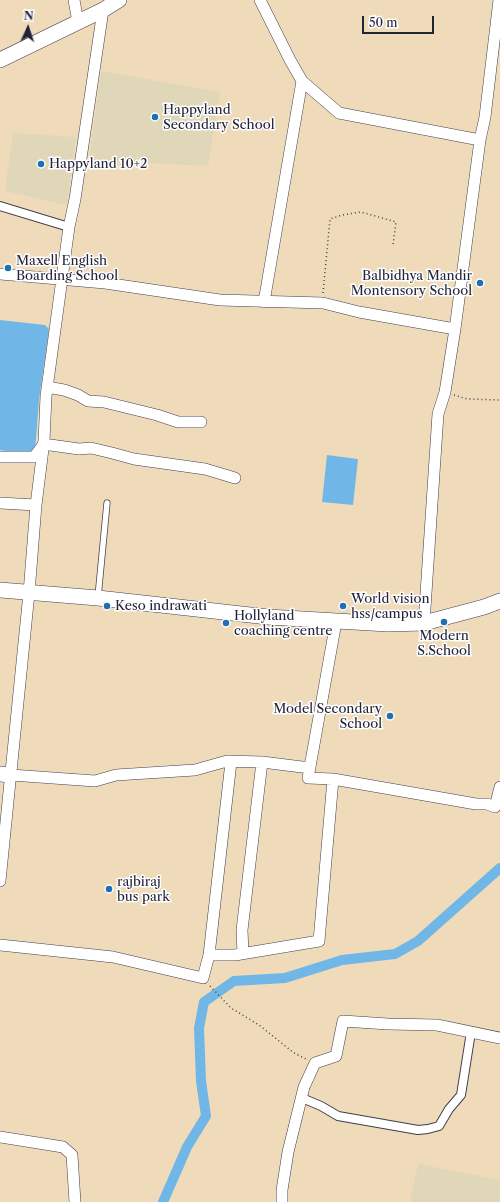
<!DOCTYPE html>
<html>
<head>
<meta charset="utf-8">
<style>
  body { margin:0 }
  #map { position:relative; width:500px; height:1202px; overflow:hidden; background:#efdbb9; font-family:"Libre Caslon Text",serif }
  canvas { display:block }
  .north { position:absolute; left:8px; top:8px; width:40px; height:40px; -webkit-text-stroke:3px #fff; paint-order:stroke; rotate:3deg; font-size:11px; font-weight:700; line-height:16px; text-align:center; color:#22223b }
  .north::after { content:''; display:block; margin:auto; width:14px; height:18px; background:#22223b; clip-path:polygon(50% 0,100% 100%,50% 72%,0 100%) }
  .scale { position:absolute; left:362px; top:16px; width:72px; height:18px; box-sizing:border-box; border:2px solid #22223b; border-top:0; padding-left:5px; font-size:12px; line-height:14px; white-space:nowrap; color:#22223b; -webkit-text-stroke:3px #fff; paint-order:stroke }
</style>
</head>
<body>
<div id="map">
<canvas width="500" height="1202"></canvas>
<div class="north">N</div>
<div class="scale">50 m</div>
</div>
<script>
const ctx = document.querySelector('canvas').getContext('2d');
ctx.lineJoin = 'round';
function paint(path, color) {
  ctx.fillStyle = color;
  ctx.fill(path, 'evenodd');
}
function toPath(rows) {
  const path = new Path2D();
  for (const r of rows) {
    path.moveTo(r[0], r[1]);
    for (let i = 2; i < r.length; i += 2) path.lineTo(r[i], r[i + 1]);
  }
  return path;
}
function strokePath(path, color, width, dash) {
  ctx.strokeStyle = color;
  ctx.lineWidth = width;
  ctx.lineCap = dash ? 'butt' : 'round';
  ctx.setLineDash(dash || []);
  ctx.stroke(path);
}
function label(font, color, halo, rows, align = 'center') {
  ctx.font = font + ' "Libre Caslon Text",serif';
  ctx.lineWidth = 3;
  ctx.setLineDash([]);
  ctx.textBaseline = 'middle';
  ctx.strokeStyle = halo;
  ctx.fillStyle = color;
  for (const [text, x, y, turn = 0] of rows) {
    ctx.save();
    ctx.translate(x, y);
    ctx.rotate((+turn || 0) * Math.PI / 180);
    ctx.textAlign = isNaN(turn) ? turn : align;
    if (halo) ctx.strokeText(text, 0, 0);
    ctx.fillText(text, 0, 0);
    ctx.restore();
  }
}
paint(toPath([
  [101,71,220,92,208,166,89,160],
  [13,133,76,137,67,205,5,191],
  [418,1164,500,1180,500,1202,410,1202]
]), '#dfd7b7');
paint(toPath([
  [0,320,45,325,49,329,39,400,35,452,31,456,0,450],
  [327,455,358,459,353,505,322,502]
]), '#70b7e7');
strokePath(toPath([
  [163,1202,187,1147,206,1116,201,1081,199,1028,204,1002,234,981,285,978,342,960,395,954,418,941,500,868]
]), '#70b7e7', 10);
const service = toPath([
  [98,597,107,503]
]);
const pedestrian = toPath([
  [0,206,69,227],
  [302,1098,321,1106,338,1116,418,1130,428,1129,439,1126,449,1109,461,1095,471,1032]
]);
const minor = toPath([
  [74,0,78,22],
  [260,0,290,60,302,81,339,113,480,140],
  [0,274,105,283,220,300,323,303,359,312,455,329],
  [264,302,302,81],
  [47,387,64,390,78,395,88,401,104,402,157,415,178,422,201,422],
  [43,444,79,449,91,448,112,453,134,459,205,469,235,478],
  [0,457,34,457,43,445],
  [0,503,36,505],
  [336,622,308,778,333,779,476,804,487,804,495,807,500,787],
  [424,623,438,414,445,392,455,329,480,140,485,117,499,0],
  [11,775,95,781,116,775,195,770,227,761,262,762,310,768],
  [0,881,29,593,36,505,44,441,46,396,69,227,75,199,103,10],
  [0,945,113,957,203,978,209,955,231,762],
  [243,953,242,930,262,762],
  [209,955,235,955,319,941,333,779],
  [0,1137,63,1147,72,1155,75,1202],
  [282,1202,282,1190,288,1152,304,1087,315,1063,336,1056,343,1021,388,1024,437,1025,500,1038]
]);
const secondary = toPath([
  [0,60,103,10,119,0],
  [0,590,98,598,268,617,388,624,424,623,484,607,500,601],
  [0,774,11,775]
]);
strokePath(service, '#413e4e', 7);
strokePath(pedestrian, '#413e4e', 10);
strokePath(minor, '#413e4e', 12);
strokePath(secondary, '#413e4e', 16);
strokePath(toPath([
  [323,293,330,219,342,215,361,212,396,222,393,245],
  [454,395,467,399,500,400],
  [210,986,231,1008,259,1025,294,1053,306,1059]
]), '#413e4e', 1.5, [1, 3]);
strokePath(service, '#fff', 5.5);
strokePath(pedestrian, '#fff', 8);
strokePath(minor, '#fff', 11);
strokePath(secondary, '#fff', 15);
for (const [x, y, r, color] of [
  [155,117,4,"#1f6fb2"],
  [41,164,4,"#1f6fb2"],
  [8,268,4,"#1f6fb2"],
  [480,283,4,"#1f6fb2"],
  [107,606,4,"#1f6fb2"],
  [343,606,4,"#1f6fb2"],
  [444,622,4,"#1f6fb2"],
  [226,623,4,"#1f6fb2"],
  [390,716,4,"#1f6fb2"],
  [109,889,4,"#1f6fb2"]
]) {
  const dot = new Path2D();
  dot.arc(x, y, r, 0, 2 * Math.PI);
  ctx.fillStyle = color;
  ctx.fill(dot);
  strokePath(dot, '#fff', 1.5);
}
label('13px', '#22223b', '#fff', [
  ["Happyland",163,110],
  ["Secondary School",163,125],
  ["Happyland 10+2",49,164],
  ["Maxell English",16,261],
  ["Boarding School",16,276],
  ["Balbidhya Mandir",472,276,"right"],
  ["Montensory School",472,291,"right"],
  ["World vision",351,599],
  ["hss/campus",351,614],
  ["Keso indrawati",115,606],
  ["Hollyland",234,616],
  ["coaching centre",234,631],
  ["Modern",444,636,"center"],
  ["S.School",444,651,"center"],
  ["Model Secondary",382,709,"right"],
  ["School",382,724,"right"],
  ["rajbiraj",117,882],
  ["bus park",117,897]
], 'left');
</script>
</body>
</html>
